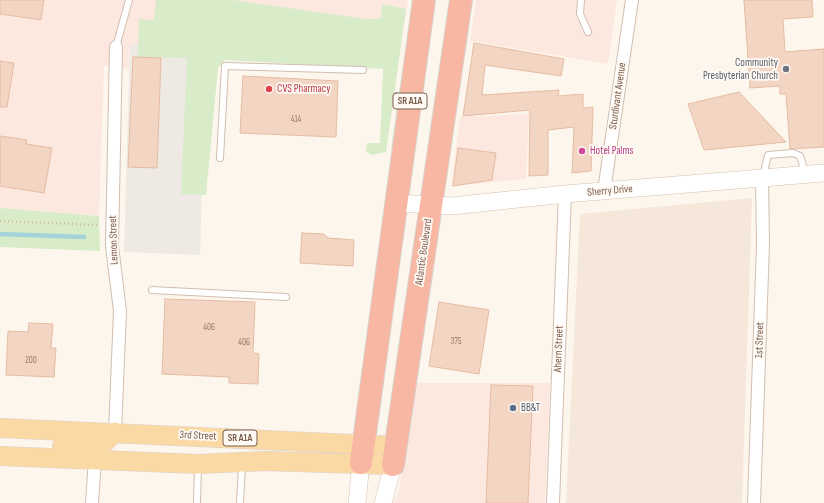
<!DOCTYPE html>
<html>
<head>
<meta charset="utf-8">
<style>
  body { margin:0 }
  canvas { display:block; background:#fdf6ec }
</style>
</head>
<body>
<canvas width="824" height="503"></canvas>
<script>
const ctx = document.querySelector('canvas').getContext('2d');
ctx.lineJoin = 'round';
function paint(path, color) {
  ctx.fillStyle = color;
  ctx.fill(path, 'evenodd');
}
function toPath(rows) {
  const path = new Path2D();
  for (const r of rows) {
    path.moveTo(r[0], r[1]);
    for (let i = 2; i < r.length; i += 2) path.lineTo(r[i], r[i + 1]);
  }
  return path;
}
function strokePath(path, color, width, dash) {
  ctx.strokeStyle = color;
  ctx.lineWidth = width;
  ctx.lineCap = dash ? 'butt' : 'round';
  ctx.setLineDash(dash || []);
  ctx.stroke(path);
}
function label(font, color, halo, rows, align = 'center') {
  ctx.font = font + ' "Sofia Sans Condensed",sans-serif';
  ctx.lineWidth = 3.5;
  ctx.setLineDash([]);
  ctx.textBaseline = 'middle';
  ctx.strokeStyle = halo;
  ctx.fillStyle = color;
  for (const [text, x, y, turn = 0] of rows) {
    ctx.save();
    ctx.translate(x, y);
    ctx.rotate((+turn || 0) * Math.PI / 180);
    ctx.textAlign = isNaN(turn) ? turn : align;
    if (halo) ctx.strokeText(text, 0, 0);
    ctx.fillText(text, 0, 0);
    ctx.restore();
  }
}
paint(toPath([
  [752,198,742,503,566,503,580,214]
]), '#f5e8da');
paint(toPath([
  [0,0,408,0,400,51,130,44,129,69,104,66,99,216,0,208],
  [476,0,617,0,608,64,470,41],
  [529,114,526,179,451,186,460,117],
  [414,383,550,383,545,503,392,503,399,492]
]), '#fde8e0');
paint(toPath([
  [130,44,206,45,200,255,124,252]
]), '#efe9e4');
paint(toPath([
  [156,0,233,0,366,19,380,19,383,4,406,9,386,152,372,155,366,152,367,143,380,143,383,69,225,60,218,68,206,195,181,194,187,58,138,57,139,19,154,20],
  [411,10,413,10,394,144,391,148],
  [0,208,99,216,100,251,0,247]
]), '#d8ecc9');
strokePath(toPath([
  [0,234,84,237]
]), '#a5d3da', 4.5);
const building = toPath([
  [0,0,44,0,41,20,0,14,0,0],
  [744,0,812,0,813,17,783,19,785,52,824,49,824,147,790,149,786,94,780,94,780,86,750,88,744,0],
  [474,43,564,59,561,76,485,65,482,95,559,90,558,96,583,94,583,108,593,107,591,171,572,173,574,127,548,130,548,175,529,176,530,110,463,116,474,43],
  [133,57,161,58,157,168,128,167,133,57],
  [0,61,14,63,7,107,0,107,0,61],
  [243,76,338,81,336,137,240,133,243,76],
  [739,92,786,142,704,150,688,104,739,92],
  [0,136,27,140,26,144,52,148,44,193,0,186,0,136],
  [458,148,496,153,492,180,453,186,458,148],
  [302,233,324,234,328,238,354,240,353,266,300,263,302,233],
  [165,299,255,302,253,353,259,354,258,384,229,383,229,377,162,374,165,299],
  [439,302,489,310,479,374,429,366,439,302],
  [29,323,53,324,51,348,56,348,54,377,6,375,8,331,28,332,29,323],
  [491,385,533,386,528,503,486,503,491,385]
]);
paint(building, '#f3d5c3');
strokePath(building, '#e6bba3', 1);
const lane = toPath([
  [581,0,580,14,588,32],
  [116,47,129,0],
  [220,158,225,66,363,70],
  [763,176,768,155,793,153,800,156,805,172],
  [152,290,286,297],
  [197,503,198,465],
  [240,503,242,465]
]);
const street = toPath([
  [604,191,632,0],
  [115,432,120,311,112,246,116,47],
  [92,503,95,459],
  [553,503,565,194],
  [754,503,763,244,762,177]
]);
const secondary = toPath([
  [397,203,452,206,565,194,824,173],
  [357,503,361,463],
  [383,503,393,465]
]);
const primary = toPath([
  [0,428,396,446],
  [62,446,101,446,115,432],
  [0,456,198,464,265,461,393,465]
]);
const highway = toPath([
  [361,463,424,0],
  [393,465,461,0]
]);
strokePath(lane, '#d1beb0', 8);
strokePath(street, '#d1beb0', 14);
strokePath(secondary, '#d6c0b0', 18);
strokePath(primary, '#dad1cd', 20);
strokePath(highway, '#dad1cd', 24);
strokePath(toPath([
  [0,221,100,225]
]), '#d9b8a5', 2.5, [1, 3]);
strokePath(lane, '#fff', 6);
strokePath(street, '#fff', 12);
strokePath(secondary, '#fff', 17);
strokePath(primary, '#fbd9a5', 19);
strokePath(highway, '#f7b7a3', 22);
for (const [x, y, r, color] of [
  [786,69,4,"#6b7280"],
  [269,89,4,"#e0444e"],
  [582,151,4,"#d1479c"],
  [513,408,4,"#5c6f8a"]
]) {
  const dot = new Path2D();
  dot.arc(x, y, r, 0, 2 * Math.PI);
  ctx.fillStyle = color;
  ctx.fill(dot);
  strokePath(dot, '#fffaf3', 1.5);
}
label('9px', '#987a6a', null, [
  ["414",296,120],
  ["406",209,328],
  ["375",456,342],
  ["406",244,343],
  ["200",31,361]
]);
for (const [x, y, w] of [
  [410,101,34],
  [240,438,34]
]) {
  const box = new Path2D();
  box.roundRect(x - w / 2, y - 8, w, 16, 3);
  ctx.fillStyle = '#fffaf3';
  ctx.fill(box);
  strokePath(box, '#7a5c4d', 1);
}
label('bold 10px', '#7a5c4d', null, [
  ["SR A1A",410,101],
  ["SR A1A",240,438]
]);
label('11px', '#5b616d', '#fffaf3', [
  ["Community",778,63],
  ["Presbyterian Church",778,76]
], 'right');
label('11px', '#be3a42', '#fffaf3', [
  ["CVS Pharmacy",277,89]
], 'left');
label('11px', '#7a5c4d', '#fffaf3', [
  ["Sturdivant Avenue",618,96,-82],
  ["Sherry Drive",610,191,-5],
  ["Lemon Street",114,240,-92],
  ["Atlantic Boulevard",424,252,-82],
  ["1st Street",760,340,-88],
  ["Ahern Street",559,349,-88],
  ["3rd Street",198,436,3]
]);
label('11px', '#b23c85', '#fffaf3', [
  ["Hotel Palms",590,151]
], 'left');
label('11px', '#4e5e75', '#fffaf3', [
  ["BB&T",521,408]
], 'left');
</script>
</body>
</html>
